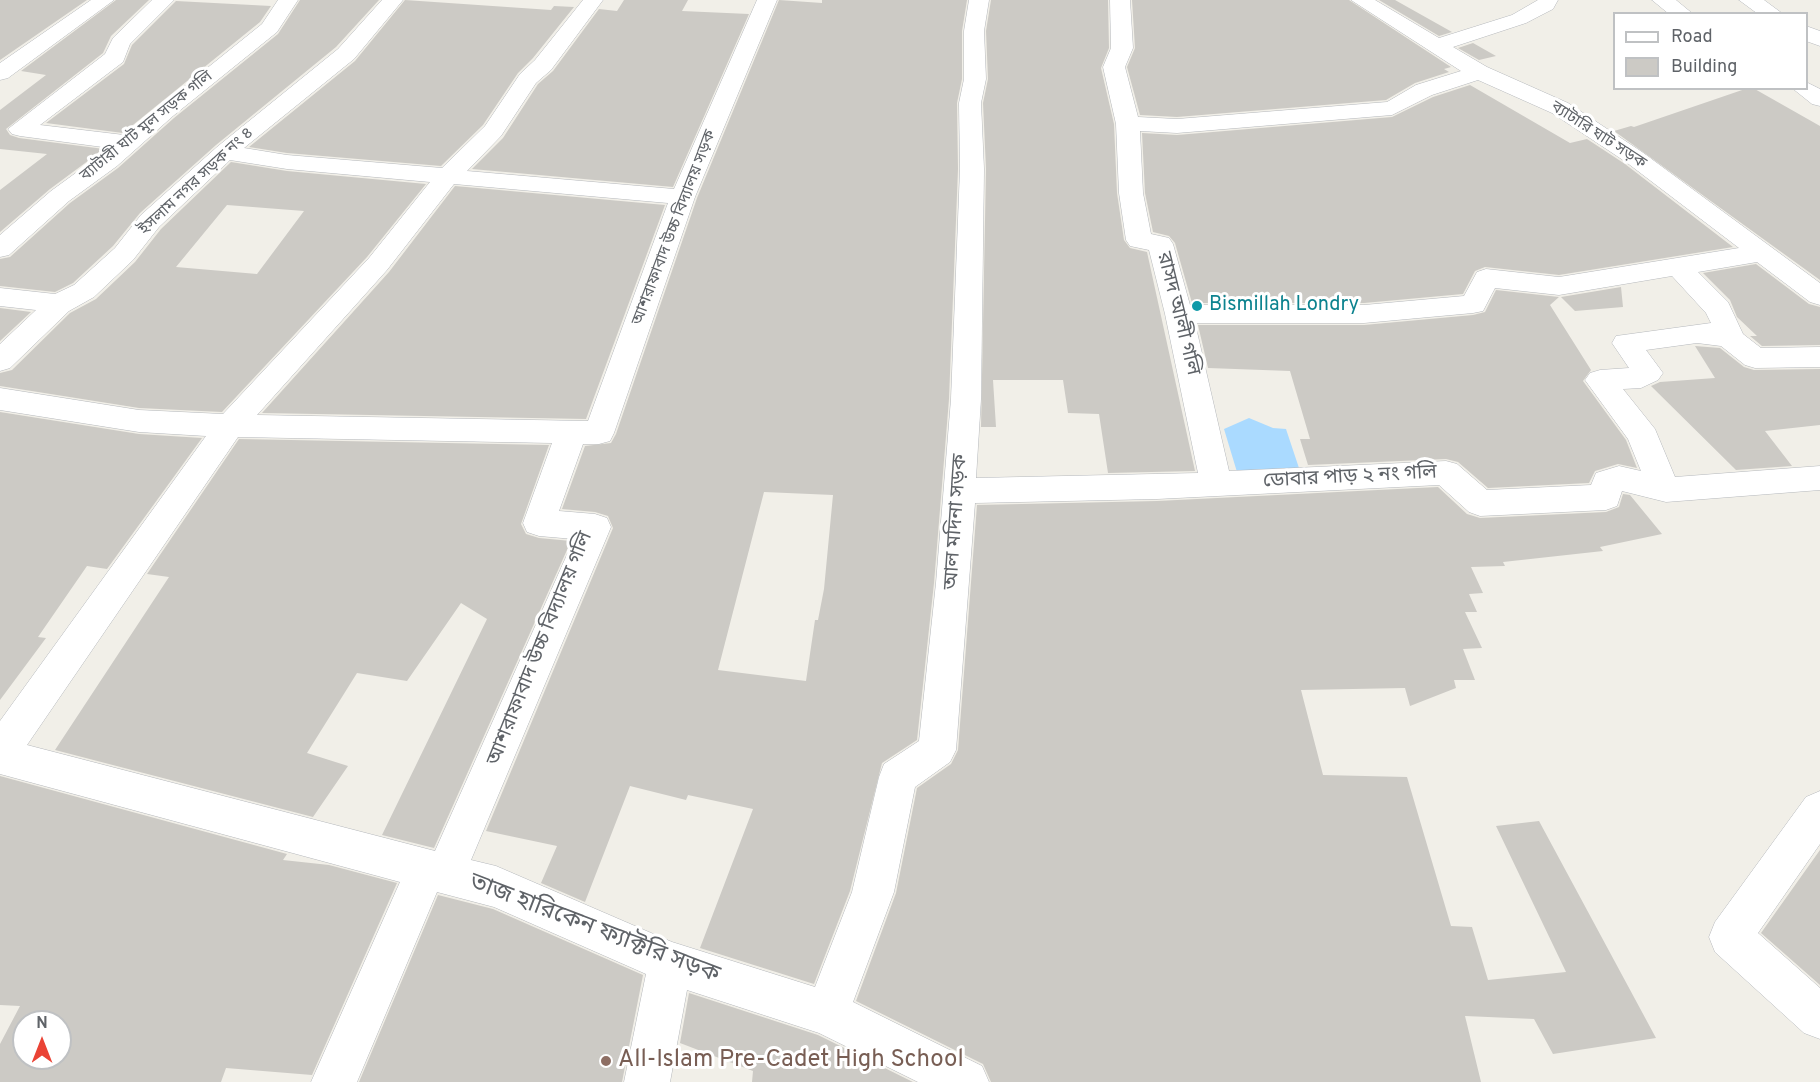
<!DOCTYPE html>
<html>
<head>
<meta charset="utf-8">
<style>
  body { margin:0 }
  #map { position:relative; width:1820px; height:1082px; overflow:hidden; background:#f1efe8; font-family:Overpass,sans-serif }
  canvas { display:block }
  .legend { position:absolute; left:1613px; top:12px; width:195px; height:78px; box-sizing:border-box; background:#fff; border:2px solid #bfc1c3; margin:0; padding:8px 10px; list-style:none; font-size:18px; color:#5f6368 }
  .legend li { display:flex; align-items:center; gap:12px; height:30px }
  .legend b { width:30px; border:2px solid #bfc1c3 }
  .north { position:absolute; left:12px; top:1010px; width:60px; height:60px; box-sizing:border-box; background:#fff; border:2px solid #bfc1c3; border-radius:50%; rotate:0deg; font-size:16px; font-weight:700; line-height:24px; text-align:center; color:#5f6368 }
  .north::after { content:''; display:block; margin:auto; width:21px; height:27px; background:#ea4335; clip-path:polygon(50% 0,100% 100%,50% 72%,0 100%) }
</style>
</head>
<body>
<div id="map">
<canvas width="1820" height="1082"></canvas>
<ul class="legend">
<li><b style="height:8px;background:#fff"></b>Road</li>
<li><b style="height:16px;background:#cccac5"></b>Building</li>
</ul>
<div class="north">N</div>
</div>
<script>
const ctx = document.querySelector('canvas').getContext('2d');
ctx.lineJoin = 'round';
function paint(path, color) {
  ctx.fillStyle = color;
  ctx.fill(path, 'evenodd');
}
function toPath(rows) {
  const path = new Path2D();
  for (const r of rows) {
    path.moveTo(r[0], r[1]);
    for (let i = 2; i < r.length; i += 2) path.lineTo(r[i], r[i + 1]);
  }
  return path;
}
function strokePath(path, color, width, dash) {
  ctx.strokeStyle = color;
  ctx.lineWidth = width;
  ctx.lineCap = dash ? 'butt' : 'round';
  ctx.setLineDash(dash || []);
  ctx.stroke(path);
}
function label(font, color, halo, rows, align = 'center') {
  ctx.font = font + ' Overpass,"Noto Sans Bengali",sans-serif';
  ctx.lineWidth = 6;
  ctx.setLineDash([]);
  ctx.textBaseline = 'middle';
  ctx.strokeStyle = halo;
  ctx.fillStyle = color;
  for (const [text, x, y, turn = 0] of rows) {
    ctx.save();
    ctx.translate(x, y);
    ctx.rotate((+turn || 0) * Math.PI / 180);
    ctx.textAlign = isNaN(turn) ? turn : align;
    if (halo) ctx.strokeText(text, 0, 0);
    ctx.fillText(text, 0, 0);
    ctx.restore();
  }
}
paint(toPath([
  [1249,418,1273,428,1286,429,1300,471,1237,472,1224,429]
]), '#aadaff');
paint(toPath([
  [0,0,87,0,0,60],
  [116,0,149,0,111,36,103,53,6,129,10,135,19,138,104,149,50,189,0,232,0,190,47,154,0,149,0,110,46,75,21,71],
  [300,0,379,0,336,47,216,145,140,213,113,246,73,283,55,292,0,286,0,259,10,257,70,203,118,168,174,118,278,34],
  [405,0,551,10,554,6,574,7,533,58,518,73,483,125,441,166,287,153,249,147,355,61],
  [624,0,688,0,682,11,749,14,673,187,472,169,503,138,538,84,553,71,599,9,617,11],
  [779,0,822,3,822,0,967,0,962,31,962,79,957,103,958,169,949,399,934,583,917,740,882,763,850,891,814,984,700,948,753,809,688,795,686,800,630,786,585,902,541,883,557,846,486,831,613,528,608,516,595,512,562,509,585,446,611,443,616,434,697,198],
  [764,492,833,495,824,589,818,620,815,620,806,681,718,670],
  [991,0,1108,0,1109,48,1101,68,1114,124,1117,193,1124,240,1130,248,1147,252,1195,471,1108,473,1099,414,1068,413,1063,380,993,380,996,427,981,427,986,169,983,103,988,79,986,31],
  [1132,0,1349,0,1451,67,1444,69,1449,72,1415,83,1386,100,1177,117,1140,115,1127,67,1135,48],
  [1379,0,1395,0,1452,32,1439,36],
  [176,1,271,6,260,22,123,133,46,123,124,64,132,45],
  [1473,43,1496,56,1479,60,1458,48],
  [1470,85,1570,143,1587,139,1625,164,1733,247,1559,275,1485,267,1475,271,1463,294,1364,303,1192,303,1175,243,1169,236,1153,232,1145,193,1142,133,1177,135,1392,117,1433,97],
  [1748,88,1753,88,1820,126,1820,280,1614,131,1631,126,1634,127],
  [231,162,287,171,426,184,367,257,222,412,139,408,0,386,0,373,12,370,70,313,96,299,135,262,161,229],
  [227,205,304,211,257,274,176,267],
  [455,186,665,205,586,419,262,413,389,272],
  [1756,264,1809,304,1820,307,1820,345,1762,346,1750,336,1757,336,1737,317,1730,300,1703,273],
  [1621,287,1623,307,1575,311,1561,297],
  [1496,290,1559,297,1550,305,1591,370,1583,381,1626,440,1637,468,1618,464,1595,471,1589,483,1488,488,1458,462,1446,459,1308,465,1300,439,1310,439,1290,371,1208,368,1198,325,1364,325,1473,315,1485,312],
  [0,308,31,312,0,341],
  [1695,346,1720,348,1744,367,1754,370,1820,369,1820,425,1765,431,1792,466,1736,470,1651,386,1660,382,1715,378],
  [0,412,139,434,202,438,107,569,87,566,38,637,46,638,0,700],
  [239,439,549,445,521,524,526,534,539,538,571,541,434,848,382,835,487,619,461,603,407,681,357,673,307,753,348,766,313,817,55,750,169,577,147,574],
  [1438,487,1467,514,1480,518,1606,512,1619,507,1623,494,1630,495,1662,534,1600,547,1603,551,1503,562,1505,566,1471,567,1483,593,1469,594,1477,612,1465,612,1482,648,1463,649,1475,680,1454,680,1456,688,1410,706,1405,688,1301,690,1323,775,1407,777,1451,926,1472,927,1488,980,1566,972,1496,826,1539,821,1656,1038,1553,1054,1534,1019,1465,1016,1481,1082,991,1082,983,1064,856,1001,896,893,917,788,951,764,958,750,977,505,1157,501],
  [0,776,287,854,283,860,329,865,397,883,312,1075,226,1068,221,1082,0,1082,0,1044,20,1006,0,1005],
  [24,1022,60,1022,60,1058,24,1058],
  [1820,850,1820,985,1761,933],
  [438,895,493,909,643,975,622,1082,359,1082],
  [689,993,818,1035,913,1082,752,1082,753,1071,680,1043]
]), '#cccac5');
const minor = toPath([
  [91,0,114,0,8,78,0,80,0,63,91,0],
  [152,0,174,0,130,44,123,62,40,125,124,135,262,24,278,0,298,0,277,32,173,116,117,166,69,201,9,255,0,257,0,235,51,191,110,148,20,136,12,134,8,129,105,54,113,38,152,0],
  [382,0,403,0,354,59,244,148,287,155,442,168,485,126,520,74,535,60,583,0,603,0,551,70,536,83,501,136,467,171,674,189,757,0,777,0,695,197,614,433,610,441,599,444,583,444,559,511,595,514,607,518,611,527,471,860,496,866,672,942,815,987,852,892,879,777,884,764,919,741,936,583,951,399,960,169,959,103,964,79,964,31,969,0,989,0,984,31,986,79,981,103,984,169,981,399,976,478,1198,473,1165,314,1149,250,1130,246,1126,240,1119,193,1116,124,1103,67,1111,48,1110,0,1130,0,1133,48,1125,67,1138,117,1177,119,1387,102,1416,85,1461,71,1351,0,1375,0,1439,38,1512,15,1538,0,1558,0,1553,9,1526,23,1453,47,1487,67,1568,103,1642,152,1820,283,1820,305,1810,302,1757,262,1698,272,1728,302,1743,334,1761,348,1820,347,1820,367,1755,368,1745,365,1721,346,1697,343,1646,350,1663,373,1658,380,1641,388,1623,389,1655,429,1675,477,1820,466,1820,490,1666,502,1622,491,1617,506,1606,510,1480,516,1469,512,1439,485,1157,499,975,503,956,750,950,762,915,787,894,892,853,1002,982,1066,989,1082,918,1082,819,1033,687,990,670,1082,624,1082,646,974,494,907,437,892,357,1082,311,1082,400,882,0,774,0,721,206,436,139,432,0,410,0,388,139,410,223,414,369,258,430,182,287,169,230,160,159,227,133,260,94,297,69,311,10,368,0,371,0,344,36,310,0,306,0,288,55,294,74,285,115,248,141,215,217,147,338,49,382,0],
  [1478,80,1552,113,1626,162,1739,248,1559,277,1486,269,1477,272,1464,296,1364,305,1190,305,1173,244,1169,238,1151,234,1143,193,1140,131,1177,133,1392,115,1432,95,1478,80],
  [454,184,668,203,588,421,257,415,387,270,454,184],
  [1672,276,1706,313,1711,323,1616,336,1612,343,1629,368,1600,370,1590,373,1585,380,1628,439,1641,471,1619,466,1596,473,1591,485,1487,490,1457,464,1446,461,1229,471,1195,323,1364,323,1473,313,1483,311,1495,288,1559,295,1672,276],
  [238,437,552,443,523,523,527,532,539,536,574,539,435,851,27,745,238,437],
  [1652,0,1676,0,1693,14,1669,14,1652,0],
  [1739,0,1764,0,1783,14,1758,14,1739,0],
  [1806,26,1820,31,1820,46,1806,41,1806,26],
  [1806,82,1820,89,1820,106,1812,104,1792,88,1806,88,1806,82],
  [1820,791,1820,844,1758,933,1820,988,1820,1039,1804,1033,1715,952,1709,937,1715,922,1806,797,1820,791]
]);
strokePath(minor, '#b5b8bc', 1);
paint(minor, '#fff');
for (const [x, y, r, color] of [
  [1197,306,6,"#0f9aa8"],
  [606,1061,6,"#8d6e63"]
]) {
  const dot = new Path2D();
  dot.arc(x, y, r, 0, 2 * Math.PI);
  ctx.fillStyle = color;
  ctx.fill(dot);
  strokePath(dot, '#fff', 2);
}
label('16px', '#5f6368', '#fff', [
  ["ব্যাটারী ঘাট মূল সড়ক গলি",147,127,-39],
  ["ব্যাটারি ঘাট সড়ক",1598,136,33],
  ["ইসলাম নগর সড়ক নং ৪",197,182,-43],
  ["আশরাফাবাদ উচ্চ বিদ্যালয় সড়ক",675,228,-69]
]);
label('20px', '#0d838f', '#fff', [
  ["Bismillah Londry",1209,306]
], 'left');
label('20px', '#5f6368', '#fff', [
  ["রাসদ আলী গলি",1177,314,76],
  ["ডোবার পাড় ২ নং গলি",1350,478,-3],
  ["আল মদিনা সড়ক",957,522,-86],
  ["আশরাফাবাদ উচ্চ বিদ্যালয় গলি",541,649,-68]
]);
label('24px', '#5f6368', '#fff', [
  ["তাজ হারিকেন ফ্যাক্টরি সড়ক",594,930,21]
]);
label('24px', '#785e54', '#fff', [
  ["All-Islam Pre-Cadet High School",618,1061]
], 'left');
</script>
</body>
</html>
